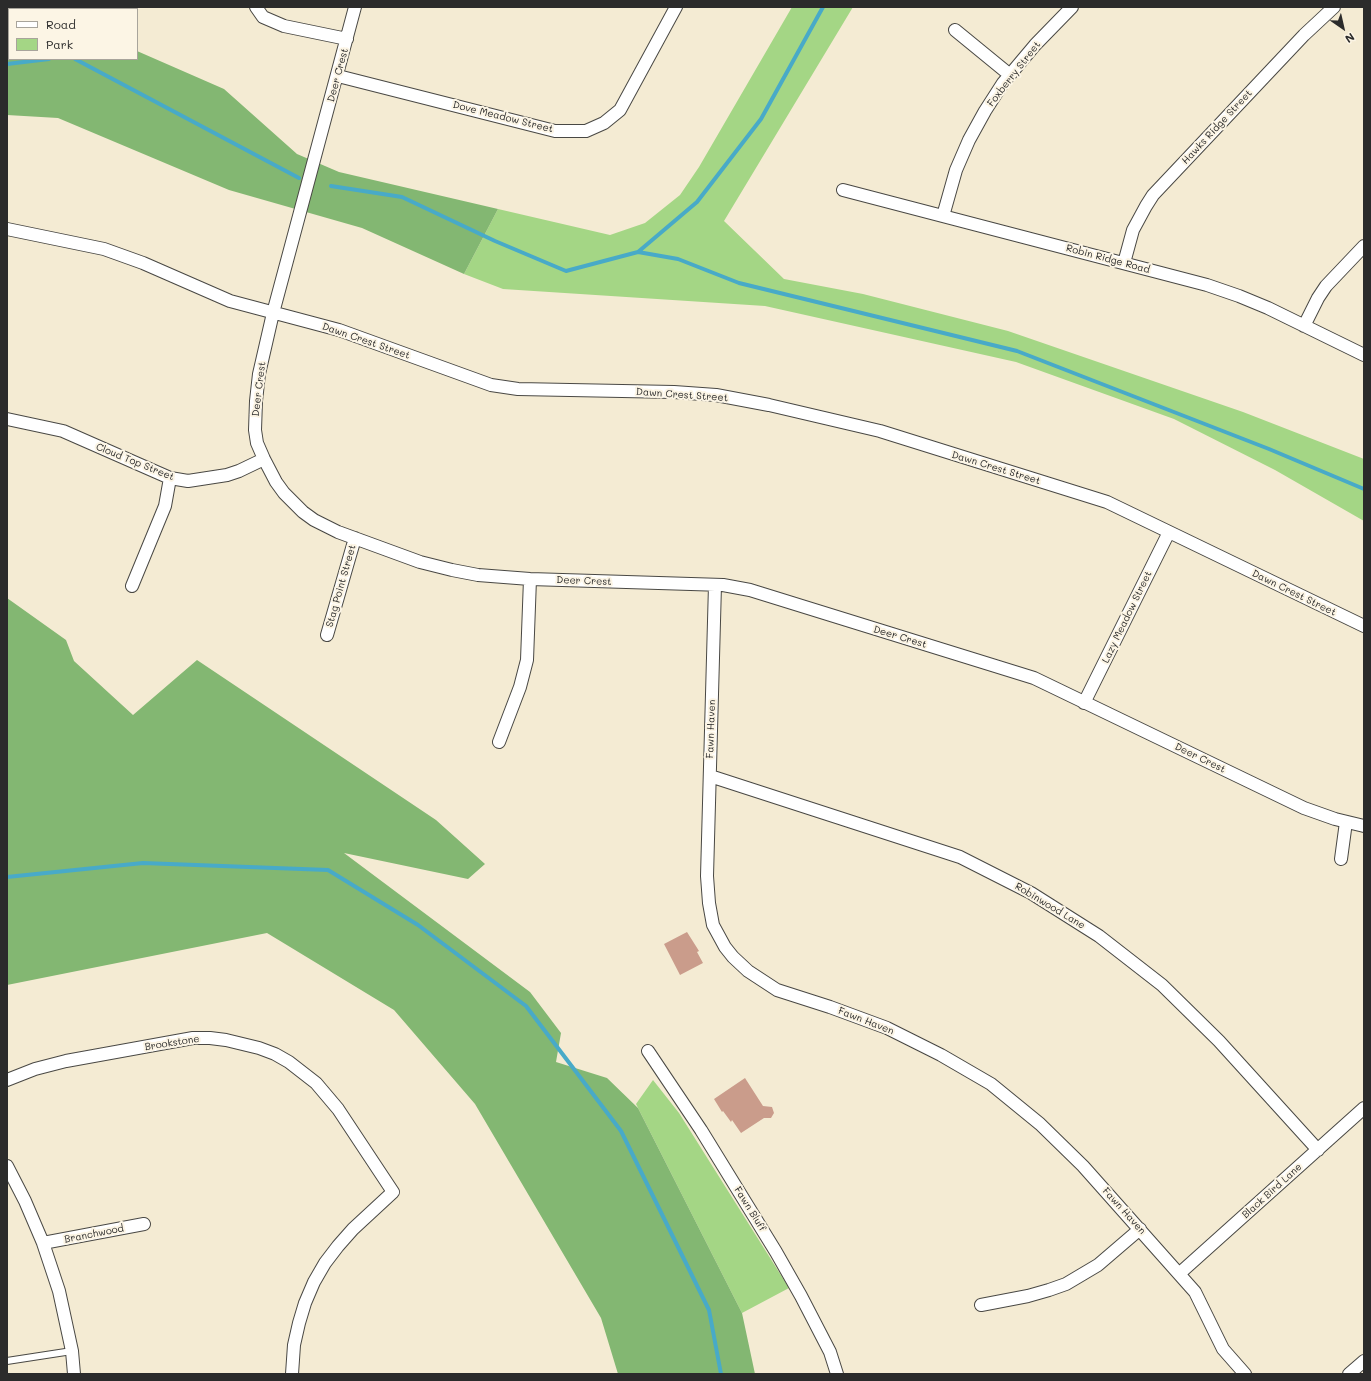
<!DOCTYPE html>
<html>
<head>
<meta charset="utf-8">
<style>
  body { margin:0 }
  #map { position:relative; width:1371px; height:1381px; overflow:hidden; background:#f4ebd3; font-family:Mali,sans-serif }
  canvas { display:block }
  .frame { position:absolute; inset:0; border:8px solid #2b2b2b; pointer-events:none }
  .legend { position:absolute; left:8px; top:8px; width:130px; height:52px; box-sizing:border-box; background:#fcf5e5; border:1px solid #a8a49b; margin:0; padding:5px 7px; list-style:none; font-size:12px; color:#2b2b2b }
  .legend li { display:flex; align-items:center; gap:8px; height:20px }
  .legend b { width:20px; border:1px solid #a8a49b }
  .north { position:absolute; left:1323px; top:8px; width:40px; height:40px; -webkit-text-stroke:3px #fcf5e5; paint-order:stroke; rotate:146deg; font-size:11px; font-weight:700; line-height:16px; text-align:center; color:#2b2b2b }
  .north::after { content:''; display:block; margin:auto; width:14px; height:18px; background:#2b2b2b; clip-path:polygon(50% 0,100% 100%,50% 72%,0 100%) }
</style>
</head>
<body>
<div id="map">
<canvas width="1371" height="1381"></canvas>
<div class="frame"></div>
<ul class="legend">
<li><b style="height:5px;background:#fff"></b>Road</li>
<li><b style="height:11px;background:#a4d685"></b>Park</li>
</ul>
<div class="north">N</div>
</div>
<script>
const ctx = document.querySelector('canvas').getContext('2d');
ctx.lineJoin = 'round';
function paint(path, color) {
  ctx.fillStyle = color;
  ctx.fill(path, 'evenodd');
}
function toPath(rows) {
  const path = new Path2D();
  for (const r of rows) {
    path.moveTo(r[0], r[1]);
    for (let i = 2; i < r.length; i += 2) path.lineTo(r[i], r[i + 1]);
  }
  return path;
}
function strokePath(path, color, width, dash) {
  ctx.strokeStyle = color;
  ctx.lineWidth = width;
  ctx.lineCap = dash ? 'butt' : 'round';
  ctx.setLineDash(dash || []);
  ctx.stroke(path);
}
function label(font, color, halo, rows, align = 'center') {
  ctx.font = font + ' Mali,sans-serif';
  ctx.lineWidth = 4;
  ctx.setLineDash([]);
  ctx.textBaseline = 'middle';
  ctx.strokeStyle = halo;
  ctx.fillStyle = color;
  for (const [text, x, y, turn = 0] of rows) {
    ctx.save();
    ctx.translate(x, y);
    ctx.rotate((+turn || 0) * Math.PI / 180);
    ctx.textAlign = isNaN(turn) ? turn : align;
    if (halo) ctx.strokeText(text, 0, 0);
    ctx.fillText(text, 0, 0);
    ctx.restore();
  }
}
paint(toPath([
  [792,7,853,7,724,221,784,279,863,294,1008,331,1243,412,1364,459,1364,521,1275,470,1174,419,1016,362,765,306,503,289,464,274,498,209,610,235,645,223,680,195,699,167],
  [653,1080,679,1113,789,1288,742,1313,636,1104]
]), '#a4d685');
paint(toPath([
  [7,18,9,19,9,59,137,59,137,51,224,89,297,154,339,172,498,209,464,274,362,228,229,190,58,118,7,115],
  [7,598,66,640,74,661,133,715,197,660,436,820,485,864,468,879,344,853,530,992,561,1033,556,1062,607,1078,638,1108,742,1313,755,1374,618,1374,601,1318,475,1104,394,1010,267,933,7,985]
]), '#83b772');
strokePath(toPath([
  [75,59,299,178],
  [7,64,49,59],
  [331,186,402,197,495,241,566,271,638,252,697,202,761,119,823,7],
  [638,252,678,259,739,283,1017,351,1269,449,1364,489],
  [7,877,143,863,328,870,418,925,526,1006,621,1131,709,1310,721,1374]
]), '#48aac8', 4);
paint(toPath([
  [687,932,699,951,697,952,703,963,680,975,664,944],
  [745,1078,763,1106,772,1107,774,1113,771,1118,764,1118,741,1133,732,1120,731,1122,723,1111,722,1112,714,1099]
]), '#ca9c8b');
const lane = toPath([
  [7,1361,72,1351]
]);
const street = toPath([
  [256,7,263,17,284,26,347,39],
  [355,7,273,313,259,374,256,401,255,430,257,443,264,459,276,482,284,493,303,512,314,520,338,532,420,562,452,570,478,575,530,579,723,585,750,590,1034,678,1304,808,1335,819,1364,826],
  [955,30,1010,75],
  [338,76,555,131,586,131,604,123,620,110,676,7],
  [843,190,1207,285,1239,296,1268,308,1364,355],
  [943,216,956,170,969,140,985,111,1003,83,1035,45,1072,7],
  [7,229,104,249,143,263,230,301,339,330,491,385,518,389,674,392,716,395,769,405,880,431,1107,502,1364,626],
  [1124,263,1133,230,1146,206,1153,195,1304,35,1334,7],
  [1304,326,1318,298,1326,286,1364,246],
  [7,419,63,431,170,478,188,481,227,475,239,471,264,459],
  [715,585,707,876,709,903,713,925,725,947,733,957,748,971,777,990,830,1007,887,1028,941,1055,991,1084,1040,1124,1083,1166,1195,1292,1223,1349,1245,1374],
  [132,586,165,506,170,478],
  [327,635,355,538],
  [1084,703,1169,532],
  [499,742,520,687,527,660,530,579],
  [710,776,960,857,1031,893,1099,936,1162,985,1219,1041,1318,1150],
  [1341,859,1346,822],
  [648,1051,701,1130,776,1252,801,1296,830,1352,837,1374],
  [7,1080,35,1069,66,1061,193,1038,210,1038,226,1040,259,1048,275,1054,289,1062,316,1083,338,1109,393,1192,353,1229,338,1246,325,1263,314,1282,305,1303,299,1323,294,1345,292,1374],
  [7,1166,25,1201,43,1243,59,1291,72,1351,74,1374],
  [43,1243,144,1224],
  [1180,1273,1364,1108],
  [981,1305,1028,1296,1049,1290,1066,1284,1098,1265,1140,1229],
  [1349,1374,1364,1361]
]);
strokePath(lane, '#494844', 8);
strokePath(street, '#494844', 14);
strokePath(lane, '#fff', 6);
strokePath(street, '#fff', 12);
label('10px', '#2b2b2b', '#fcf5e5', [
  ["Foxberry Street",1014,74,-52],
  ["Deer Crest",338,75,-75],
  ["Dove Meadow Street",503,117,14],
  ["Hawks Ridge Street",1217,127,-47],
  ["Robin Ridge Road",1108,259,15],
  ["Dawn Crest Street",366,341,19],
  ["Deer Crest",259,389,-83],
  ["Dawn Crest Street",682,395,4],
  ["Cloud Top Street",135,462,22],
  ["Dawn Crest Street",996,468,17],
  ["Deer Crest",584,581,2],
  ["Stag Point Street",341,586,-74],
  ["Dawn Crest Street",1294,593,26],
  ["Lazy Meadow Street",1127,617,-64],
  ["Deer Crest",900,637,17],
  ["Fawn Haven",711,729,-88],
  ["Deer Crest",1200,758,26],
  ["Robinwood Lane",1050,906,31],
  ["Fawn Haven",866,1021,21],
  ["Brookstone",172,1043,-9],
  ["Black Bird Lane",1272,1191,-42],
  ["Fawn Bluff",750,1209,58],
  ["Fawn Haven",1124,1211,48],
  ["Branchwood",94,1234,-11]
]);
</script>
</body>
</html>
